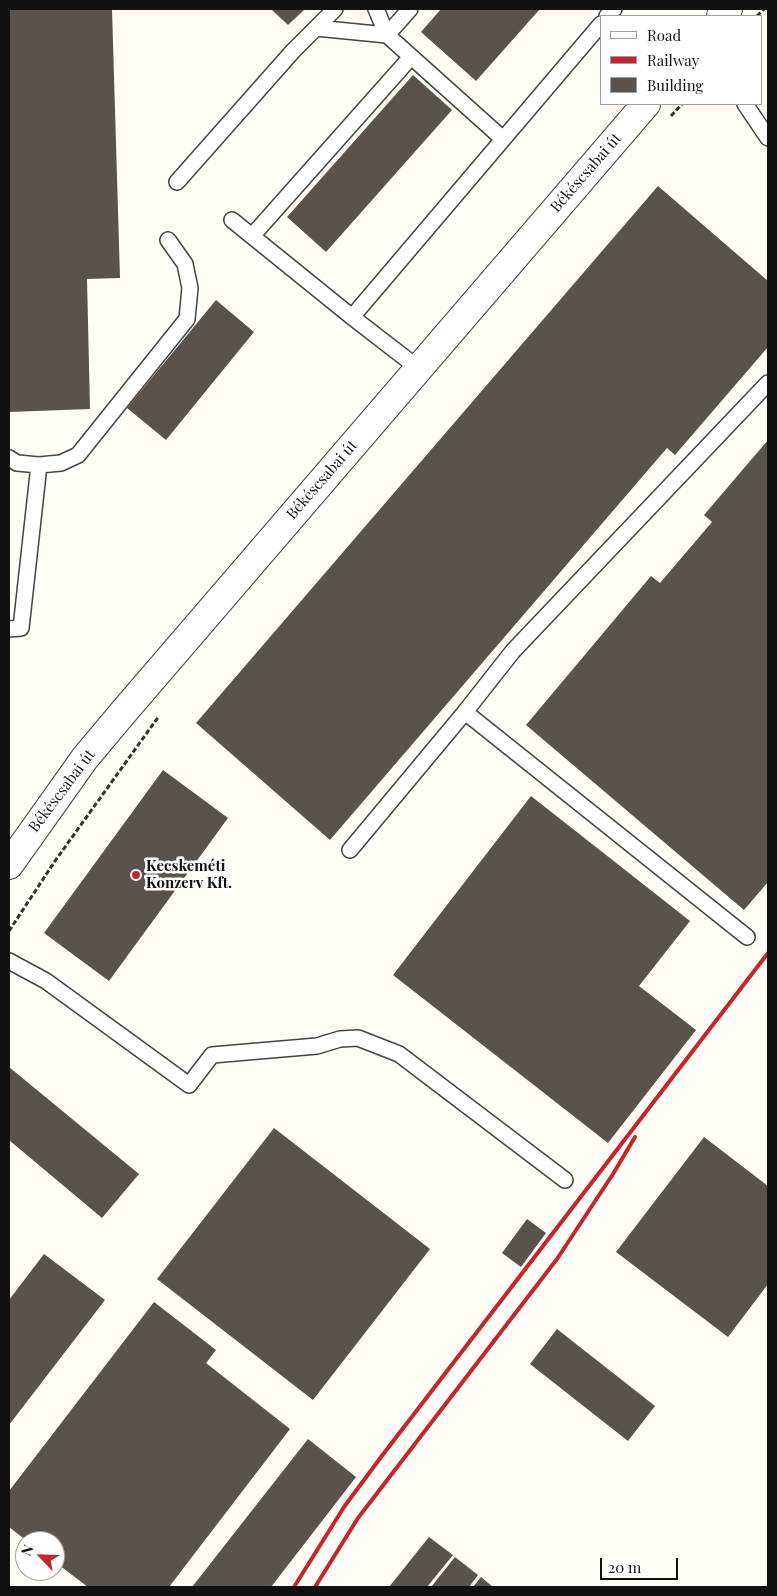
<!DOCTYPE html>
<html>
<head>
<meta charset="utf-8">
<style>
  body { margin:0 }
  #map { position:relative; width:777px; height:1596px; overflow:hidden; background:#fffdf5; font-family:"Playfair Display",serif }
  canvas { display:block }
  .frame { position:absolute; inset:0; border:10px solid #111; pointer-events:none }
  .legend { position:absolute; left:600px; top:15px; width:162px; height:90px; box-sizing:border-box; background:#fff; border:1px solid #a0a0a0; margin:0; padding:6px 9px; list-style:none; font-size:15px; color:#111 }
  .legend li { display:flex; align-items:center; gap:10px; height:25px }
  .legend b { width:25px; border:1px solid #a0a0a0 }
  .north { position:absolute; left:15px; top:1531px; width:50px; height:50px; box-sizing:border-box; background:#fff; border:1px solid #a0a0a0; border-radius:50%; rotate:294deg; font-size:14px; font-weight:700; line-height:20px; text-align:center; color:#111 }
  .north::after { content:''; display:block; margin:auto; width:18px; height:22px; background:#c4262e; clip-path:polygon(50% 0,100% 100%,50% 72%,0 100%) }
  .scale { position:absolute; left:600px; top:1558px; width:78px; height:22px; box-sizing:border-box; border:2px solid #111; border-top:0; padding-left:6px; font-size:15px; line-height:18px; white-space:nowrap; color:#111; -webkit-text-stroke:4px #fff; paint-order:stroke }
</style>
</head>
<body>
<div id="map">
<canvas width="777" height="1596"></canvas>
<div class="frame"></div>
<ul class="legend">
<li><b style="height:6px;background:#fff"></b>Road</li>
<li><b style="height:6px;background:#c4262e"></b>Railway</li>
<li><b style="height:14px;background:#5a524d"></b>Building</li>
</ul>
<div class="north">N</div>
<div class="scale">20 m</div>
</div>
<script>
const ctx = document.querySelector('canvas').getContext('2d');
ctx.lineJoin = 'round';
function paint(path, color) {
  ctx.fillStyle = color;
  ctx.fill(path, 'evenodd');
}
function toPath(rows) {
  const path = new Path2D();
  for (const r of rows) {
    path.moveTo(r[0], r[1]);
    for (let i = 2; i < r.length; i += 2) path.lineTo(r[i], r[i + 1]);
  }
  return path;
}
function strokePath(path, color, width, dash) {
  ctx.strokeStyle = color;
  ctx.lineWidth = width;
  ctx.lineCap = dash ? 'butt' : 'round';
  ctx.setLineDash(dash || []);
  ctx.stroke(path);
}
function label(font, color, halo, rows, align = 'center') {
  ctx.font = font + ' "Playfair Display",serif';
  ctx.lineWidth = 5;
  ctx.setLineDash([]);
  ctx.textBaseline = 'middle';
  ctx.strokeStyle = halo;
  ctx.fillStyle = color;
  for (const [text, x, y, turn = 0] of rows) {
    ctx.save();
    ctx.translate(x, y);
    ctx.rotate((+turn || 0) * Math.PI / 180);
    ctx.textAlign = isNaN(turn) ? turn : align;
    if (halo) ctx.strokeText(text, 0, 0);
    ctx.fillText(text, 0, 0);
    ctx.restore();
  }
}
paint(toPath([
  [9,9,112,9,120,278,87,279,90,409,9,412],
  [271,9,305,9,288,25],
  [441,9,540,9,476,81,421,32],
  [413,75,452,110,326,252,287,217],
  [658,186,768,281,768,347,675,455,667,448,330,840,196,723],
  [216,300,254,332,166,440,127,408],
  [768,440,768,882,744,910,526,725,651,576,660,583,712,522,704,515],
  [163,770,228,818,109,981,44,933],
  [531,796,690,921,639,986,696,1030,608,1143,393,975],
  [9,1067,139,1174,102,1218,9,1140],
  [274,1128,430,1249,313,1400,157,1279],
  [704,1137,768,1186,768,1284,728,1337,616,1252],
  [527,1219,546,1233,521,1267,502,1253],
  [44,1254,105,1300,9,1425,9,1300],
  [154,1302,216,1350,206,1363,290,1429,169,1587,88,1587,55,1562,55,1541,27,1541,9,1527,9,1491],
  [557,1329,655,1406,628,1441,530,1364],
  [308,1439,356,1477,271,1587,192,1587],
  [429,1537,453,1555,427,1587,389,1587],
  [455,1557,478,1575,469,1587,431,1587],
  [481,1577,493,1587,473,1587]
]), '#5a524d');
const service = toPath([
  [376,9,387,35,503,139],
  [607,16,614,9],
  [316,28,387,35,410,9],
  [745,104,768,138],
  [177,182,293,51,335,9],
  [232,220,352,317,418,368],
  [252,236,411,57],
  [352,317,601,24],
  [9,458,17,463,39,465,61,463,78,455,187,319,190,288,185,264,168,240],
  [9,629,21,628,39,465],
  [465,712,747,937],
  [350,850,465,712,513,651,768,383],
  [9,961,46,981,189,1085,212,1055,317,1046,340,1039,358,1038,399,1054,565,1180]
]);
const tertiary = toPath([
  [721,16,728,9],
  [9,865,85,758,121,715,646,104]
]);
strokePath(service, '#444', 18);
strokePath(tertiary, '#444', 30);
strokePath(toPath([
  [757,16,764,9],
  [671,116,682,104],
  [9,931,55,861,159,716]
]), '#333', 3, [5, 2.5]);
strokePath(service, '#fff', 15);
strokePath(tertiary, '#fff', 28);
strokePath(toPath([
  [294,1587,344,1507,381,1457,768,953],
  [315,1587,358,1518,557,1259,613,1174,635,1137]
]), '#c4262e', 4);
for (const [x, y, r, color] of [
  [136,875,5,"#c4262e"]
]) {
  const dot = new Path2D();
  dot.arc(x, y, r, 0, 2 * Math.PI);
  ctx.fillStyle = color;
  ctx.fill(dot);
  strokePath(dot, '#fff', 2);
}
label('15px', '#111', '#fff', [
  ["Békéscsabai út",586,173,-49],
  ["Békéscsabai út",322,480,-49],
  ["Békéscsabai út",62,791,-53]
]);
label('bold 15px', '#111', '#fff', [
  ["Kecskeméti",146,866],
  ["Konzerv Kft.",146,883]
], 'left');
</script>
</body>
</html>
